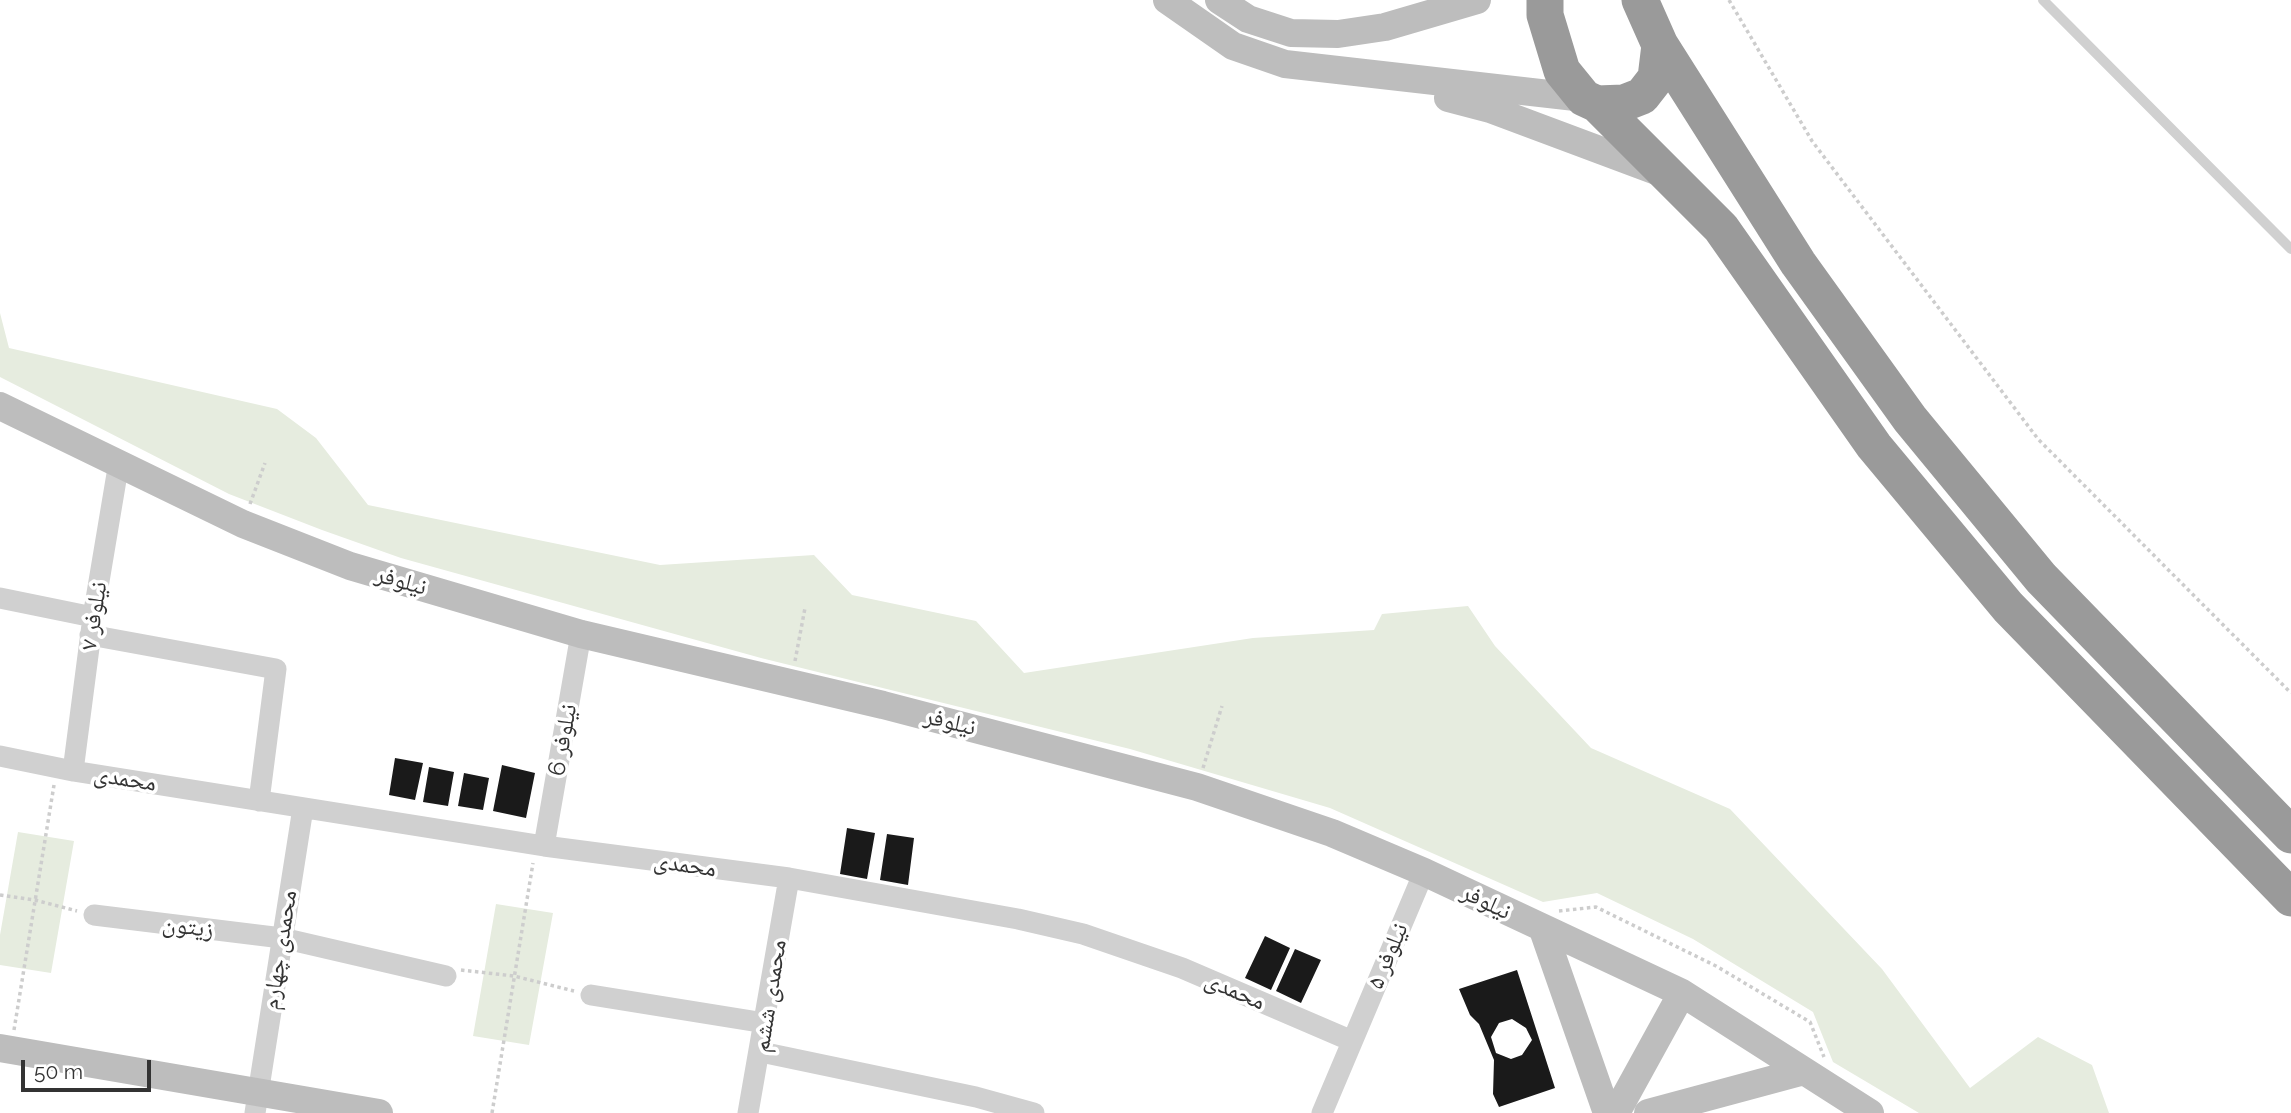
<!DOCTYPE html>
<html>
<head>
<meta charset="utf-8">
<style>
  body { margin:0 }
  #map { position:relative; width:2291px; height:1113px; overflow:hidden; background:#fff; font-family:Raleway,sans-serif }
  canvas { display:block }
  .scale { position:absolute; left:21px; top:1060px; width:130px; height:32px; box-sizing:border-box; border:4px solid #333; border-top:0; padding-left:9px; font-size:21px; line-height:24px; white-space:nowrap; color:#333; -webkit-text-stroke:5px #fff; paint-order:stroke }
</style>
</head>
<body>
<div id="map">
<canvas width="2291" height="1113"></canvas>
<div class="scale">50 m</div>
</div>
<script>
const ctx = document.querySelector('canvas').getContext('2d');
ctx.lineJoin = 'round';
function paint(path, color) {
  ctx.fillStyle = color;
  ctx.fill(path, 'evenodd');
}
function toPath(rows) {
  const path = new Path2D();
  for (const r of rows) {
    path.moveTo(r[0], r[1]);
    for (let i = 2; i < r.length; i += 2) path.lineTo(r[i], r[i + 1]);
  }
  return path;
}
function strokePath(path, color, width, dash) {
  ctx.strokeStyle = color;
  ctx.lineWidth = width;
  ctx.lineCap = dash ? 'butt' : 'round';
  ctx.setLineDash(dash || []);
  ctx.stroke(path);
}
function label(font, color, halo, rows, align = 'center') {
  ctx.font = font + ' Raleway,"Noto Naskh Arabic",sans-serif';
  ctx.lineWidth = 7;
  ctx.setLineDash([]);
  ctx.textBaseline = 'middle';
  ctx.strokeStyle = halo;
  ctx.fillStyle = color;
  for (const [text, x, y, turn = 0] of rows) {
    ctx.save();
    ctx.translate(x, y);
    ctx.rotate((+turn || 0) * Math.PI / 180);
    ctx.textAlign = isNaN(turn) ? turn : align;
    if (halo) ctx.strokeText(text, 0, 0);
    ctx.fillText(text, 0, 0);
    ctx.restore();
  }
}
paint(toPath([
  [0,313,9,348,277,409,316,438,368,505,660,565,814,555,852,595,976,621,1024,673,1253,638,1374,630,1382,614,1468,606,1495,646,1591,748,1730,809,1882,969,1970,1088,2038,1037,2092,1065,2109,1113,1919,1113,1833,1062,1813,1012,1693,939,1597,893,1543,902,1330,808,1130,749,761,658,401,558,322,530,229,494,0,377],
  [18,832,74,841,51,973,0,965,0,935],
  [496,904,553,913,529,1045,473,1036]
]), '#e6ecdf');
paint(toPath([
  [395,758,423,763,415,800,389,795],
  [502,765,535,773,526,818,493,811],
  [429,767,454,772,448,806,423,802],
  [464,773,489,778,483,810,458,806],
  [847,828,875,833,867,879,840,874],
  [887,834,914,838,908,885,880,880],
  [1265,936,1290,948,1271,990,1245,978],
  [1295,949,1321,960,1301,1003,1276,991],
  [1517,970,1555,1088,1499,1107,1493,1094,1494,1060,1479,1024,1470,1015,1459,989],
  [1512,1019,1526,1028,1532,1040,1522,1055,1511,1059,1496,1053,1491,1037,1499,1023]
]), '#1a1a1a');
strokePath(toPath([
  [1729,0,1812,141,2038,439,2291,693],
  [250,504,265,463],
  [795,661,805,608],
  [1203,768,1222,706],
  [0,895,35,900,77,911],
  [1559,911,1596,907,1716,966,1810,1022,1824,1057],
  [461,970,514,976,574,991],
  [14,1030,54,785],
  [492,1113,533,863]
]), '#cdcdcd', 3.5, [3.5, 3.5]);
strokePath(toPath([
  [2043,0,2291,249]
]), '#d0d0d0', 10);
strokePath(toPath([
  [0,598,93,617],
  [90,635,276,669,259,801],
  [0,756,73,771,544,846,789,878,1018,919,1083,934,1182,968,1352,1041],
  [73,771,93,617,119,462],
  [544,846,581,634],
  [94,915,282,938,446,976],
  [591,995,765,1023],
  [761,1052,976,1097,1034,1113],
  [255,1113,303,808],
  [748,1113,789,878],
  [1322,1113,1424,872]
]), '#d0d0d0', 21);
strokePath(toPath([
  [1167,0,1233,46,1285,64,1584,98],
  [1219,0,1248,19,1291,33,1338,34,1385,27,1477,0],
  [1448,98,1490,109,1664,174],
  [0,406,243,524,350,566,581,634,883,705,1197,787,1332,833,1424,872,1682,993,1870,1113],
  [1543,930,1607,1113],
  [0,1048,379,1113],
  [1616,1113,1682,993],
  [1648,1113,1804,1071]
]), '#bdbdbd', 28);
strokePath(toPath([
  [1545,0,1545,15,1562,71,1584,98,1597,104,1624,103,1642,96,1656,78,1660,45,1640,0],
  [1660,45,1798,263,1910,419,2041,578,2291,835],
  [1597,104,1721,228,1874,446,2008,607,2291,898]
]), '#9a9a9a', 37);
label('24px', '#333', '#fff', [
  ["نیلوفر",401,581,16],
  ["نیلوفر ۷",94,616,-81],
  ["نیلوفر",950,722,14],
  ["نیلوفر 6",563,740,-80],
  ["محمدی",125,779,9],
  ["محمدی",685,865,8],
  ["نیلوفر",1486,902,26],
  ["زیتون",188,927,7],
  ["محمدی چهارم",280,950,-81],
  ["نیلوفر ۵",1388,956,-67],
  ["محمدی",1235,991,23],
  ["محمدی ششم",770,996,-81]
]);
</script>
</body>
</html>
